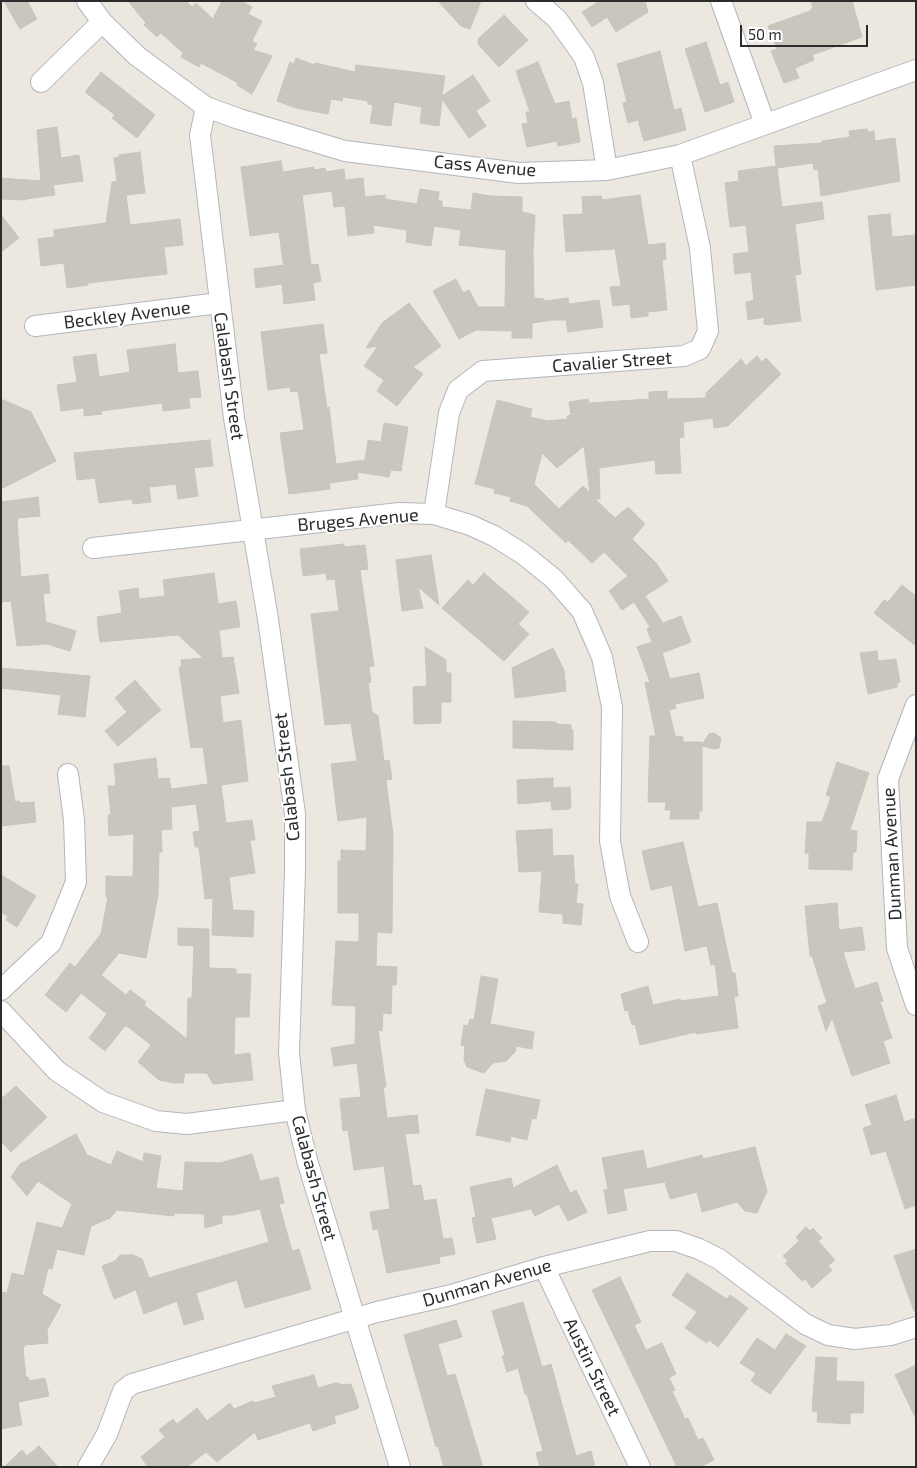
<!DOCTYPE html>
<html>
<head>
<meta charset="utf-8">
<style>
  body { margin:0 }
  #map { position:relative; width:917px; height:1468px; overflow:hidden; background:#ede8df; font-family:"Exo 2",sans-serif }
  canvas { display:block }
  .frame { position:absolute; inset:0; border:2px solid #2c2c2c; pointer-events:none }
  .scale { position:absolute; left:740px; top:25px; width:128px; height:22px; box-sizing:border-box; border:2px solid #2c2c2c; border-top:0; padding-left:6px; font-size:15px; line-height:18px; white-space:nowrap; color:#2c2c2c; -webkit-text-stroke:4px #fff; paint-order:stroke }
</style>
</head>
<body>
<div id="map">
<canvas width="917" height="1468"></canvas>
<div class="frame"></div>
<div class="scale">50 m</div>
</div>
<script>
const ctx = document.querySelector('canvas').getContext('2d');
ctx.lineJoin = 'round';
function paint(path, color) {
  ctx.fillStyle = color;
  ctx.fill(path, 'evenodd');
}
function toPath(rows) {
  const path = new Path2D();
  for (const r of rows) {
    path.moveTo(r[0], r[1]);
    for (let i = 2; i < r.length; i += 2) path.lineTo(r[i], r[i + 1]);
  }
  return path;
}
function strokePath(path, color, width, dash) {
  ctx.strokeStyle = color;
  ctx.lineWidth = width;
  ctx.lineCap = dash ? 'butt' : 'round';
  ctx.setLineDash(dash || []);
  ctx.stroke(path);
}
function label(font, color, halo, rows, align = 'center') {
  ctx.font = font + ' "Exo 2",sans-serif';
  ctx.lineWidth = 4;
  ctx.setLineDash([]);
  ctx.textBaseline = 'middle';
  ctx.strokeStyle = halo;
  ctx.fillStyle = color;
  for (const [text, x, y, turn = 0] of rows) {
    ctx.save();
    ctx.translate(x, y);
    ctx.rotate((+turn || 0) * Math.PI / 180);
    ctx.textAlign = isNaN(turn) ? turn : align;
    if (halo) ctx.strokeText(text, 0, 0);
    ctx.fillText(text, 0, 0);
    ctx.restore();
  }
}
const building = toPath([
  [4,1,27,1,37,19,20,29,4,1],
  [128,1,186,1,192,7,196,3,213,19,222,1,241,1,252,7,248,14,262,21,252,41,257,44,253,50,272,56,252,94,237,85,238,83,201,63,199,67,181,57,183,53,161,33,157,37,144,25,146,23,128,1],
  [438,1,481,1,470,29,461,26,438,1],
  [600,1,645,1,648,12,616,32,607,17,592,27,582,12,600,1],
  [811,1,852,1,862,37,812,55,814,60,795,68,799,78,784,83,771,51,777,49,768,26,810,11,813,7,811,1],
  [504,15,528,40,499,67,478,44,478,39,504,15],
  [706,42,720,85,728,82,734,102,705,112,685,49,706,42],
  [660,51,674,110,681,108,686,130,644,141,638,120,628,123,623,103,627,102,617,64,660,51],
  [296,58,314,65,315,63,355,72,356,65,445,76,442,96,473,75,490,101,476,111,486,126,469,138,442,99,439,126,420,123,422,107,394,102,391,126,370,123,373,105,368,104,368,101,343,97,342,101,331,99,328,114,296,108,277,101,290,62,294,64,296,58],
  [538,62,555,104,569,101,572,119,576,118,580,142,558,146,557,141,527,147,522,124,528,123,526,112,530,112,516,71,538,62],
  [101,72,155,115,137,138,112,118,115,115,85,92,101,72],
  [57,127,61,158,79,155,83,181,53,185,55,195,26,199,26,200,1,199,1,178,41,181,37,130,57,127],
  [867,129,868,132,874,131,875,141,895,138,900,181,821,196,818,169,814,170,813,163,777,168,782,207,822,202,824,219,795,224,801,274,795,275,801,321,768,325,764,324,764,317,748,320,746,302,754,300,751,272,735,274,733,254,749,252,746,225,730,227,725,183,739,181,738,171,776,166,774,146,822,143,822,141,850,137,849,131,867,129],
  [140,152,145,193,126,195,130,225,180,219,183,245,164,247,167,274,88,283,88,285,67,288,64,263,41,266,38,239,54,237,54,230,106,223,112,182,117,181,114,158,119,157,119,155,140,152],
  [281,161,283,172,314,167,314,170,325,168,326,172,344,169,345,180,363,178,365,197,385,195,385,199,417,204,420,189,439,192,438,201,442,201,442,207,471,210,473,193,490,196,522,197,522,212,535,215,533,251,534,298,544,299,544,301,568,298,569,304,599,300,603,327,568,332,566,320,553,320,532,323,532,338,512,338,512,331,476,330,459,339,433,291,456,279,463,293,469,290,478,307,505,307,506,250,459,245,461,230,434,226,431,246,406,242,407,230,373,225,374,233,348,236,345,206,334,207,332,191,302,195,311,265,318,264,321,281,313,283,315,300,284,304,282,284,256,288,254,269,284,265,283,262,279,232,250,236,241,167,281,161],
  [640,195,648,245,665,243,666,259,662,260,667,310,648,312,648,316,631,318,630,304,613,306,610,287,621,286,615,249,566,252,563,215,583,214,582,197,601,196,602,200,640,195],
  [890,214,892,237,916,235,916,285,876,290,868,216,890,214],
  [1,215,19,238,1,252,1,215],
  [409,303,441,346,413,367,423,374,397,406,377,391,384,380,364,366,378,346,366,348,382,323,409,303],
  [323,324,327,353,319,354,327,408,329,407,336,464,365,460,368,440,381,442,384,423,408,427,401,471,391,470,389,477,357,472,358,479,329,483,330,489,289,494,280,433,304,430,298,391,291,392,290,387,268,390,261,332,323,324],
  [175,344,178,373,198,371,201,397,189,398,190,408,163,411,162,403,101,411,102,414,84,416,84,408,61,411,57,385,77,382,73,357,96,354,99,377,130,372,127,350,175,344],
  [757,356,762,362,766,358,781,374,728,426,714,428,713,418,683,422,684,437,679,438,681,473,656,474,655,460,599,468,600,499,595,499,615,518,628,507,645,524,632,539,656,563,668,581,645,596,663,623,681,616,691,642,662,653,670,679,699,673,704,698,675,704,676,708,669,710,675,736,683,737,683,742,702,742,702,745,709,734,714,733,721,738,719,748,714,749,702,746,702,811,699,811,699,819,670,819,671,810,665,810,666,802,648,802,650,736,656,736,645,683,650,682,637,647,652,642,647,629,650,627,634,602,622,610,609,591,628,576,604,552,592,563,568,540,566,543,527,506,510,501,511,497,494,493,495,489,475,484,497,400,532,409,530,417,548,421,567,419,567,416,571,415,569,402,588,399,589,403,649,399,649,392,667,391,667,399,706,398,706,393,741,359,746,366,757,356],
  [584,446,590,493,583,486,559,509,534,484,542,453,557,468,584,446],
  [1,399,31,412,56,461,1,489,1,399],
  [210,440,213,466,194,468,198,496,178,499,176,484,149,487,151,502,133,504,132,499,99,503,95,478,77,480,74,453,210,440],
  [38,497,40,516,18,518,17,522,21,577,48,574,50,593,43,594,46,622,76,631,70,651,47,644,17,646,11,601,1,602,1,502,38,497],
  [344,544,344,547,365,545,368,569,360,570,374,666,369,667,371,682,368,683,372,712,378,716,384,761,389,760,392,779,386,780,393,835,392,933,377,932,376,966,397,967,396,985,392,985,391,1014,383,1013,382,1031,378,1030,386,1087,383,1087,387,1118,417,1115,419,1133,405,1134,413,1186,421,1185,424,1201,436,1199,443,1239,452,1238,455,1254,439,1257,440,1263,387,1273,378,1229,373,1230,370,1212,390,1209,384,1166,354,1170,348,1130,343,1131,340,1099,361,1097,357,1063,334,1066,331,1048,355,1044,356,1006,332,1005,336,941,359,942,359,913,338,913,338,861,341,861,341,850,366,851,367,817,338,821,331,764,357,761,351,723,325,725,311,614,339,611,335,579,327,580,326,573,303,576,300,549,344,544],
  [431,555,439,605,418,587,423,608,402,611,396,560,431,555],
  [214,573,218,604,236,601,240,627,219,630,222,658,233,657,239,693,220,696,223,723,241,720,248,781,221,785,226,823,252,820,255,840,250,840,255,873,229,877,233,910,254,911,253,937,212,935,213,898,205,899,199,847,195,847,193,832,200,831,196,804,171,807,172,829,161,830,162,852,159,852,158,895,146,958,119,953,101,975,126,995,130,990,146,1002,144,1005,187,1039,188,998,192,998,194,946,178,945,178,928,209,929,209,968,236,969,236,974,251,974,249,1017,235,1017,234,1055,250,1053,253,1080,213,1084,207,1073,185,1073,183,1083,173,1083,159,1080,138,1062,151,1045,127,1026,124,1027,105,1051,89,1038,107,1014,81,993,66,1012,45,995,70,963,75,967,101,934,108,897,106,897,106,876,133,877,134,834,109,836,108,815,111,815,108,786,116,786,114,764,156,758,158,779,169,778,171,789,208,784,203,747,191,748,179,667,182,667,181,660,203,658,178,635,100,642,97,617,122,613,119,591,138,588,139,599,165,596,163,580,214,573],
  [484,573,529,612,518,624,529,634,504,661,442,608,468,580,473,585,484,573],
  [902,585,916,596,916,646,874,613,884,600,888,602,902,585],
  [425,647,446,660,446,673,451,673,451,702,441,702,441,723,414,724,413,687,427,686,425,647],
  [553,648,564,670,566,691,515,698,512,668,553,648],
  [877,651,878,661,896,659,900,682,897,683,897,687,868,694,860,653,877,651],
  [1,668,90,676,85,717,58,714,61,695,1,688,1,668],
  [135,680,161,710,118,746,105,731,127,712,115,698,135,680],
  [513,721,556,722,556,724,571,725,571,730,573,730,573,750,513,748,513,721],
  [837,762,869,773,850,830,857,831,856,852,853,852,852,870,809,869,809,853,805,853,807,822,822,822,831,797,826,795,837,762],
  [1,766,9,766,15,802,19,801,20,803,34,802,36,822,1,826,1,766],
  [553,778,553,788,570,787,571,807,569,809,552,810,551,801,518,804,517,780,553,778],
  [552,829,553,856,573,855,575,884,578,884,576,903,583,904,581,925,563,923,563,914,539,912,542,871,519,872,516,831,552,829],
  [683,842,698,907,717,903,732,973,735,973,738,996,734,997,738,1028,696,1034,696,1032,640,1045,635,1024,632,1025,628,1010,625,1011,621,994,648,986,653,1005,680,999,680,1001,719,996,715,964,711,965,707,946,685,951,672,885,651,890,642,851,683,842],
  [1,875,36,896,17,927,6,920,8,916,1,912,1,875],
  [837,903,839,930,862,927,865,950,843,952,855,989,877,982,883,1001,880,1002,892,1038,883,1041,890,1063,852,1076,832,1018,826,1031,818,1006,827,1003,812,956,810,956,805,906,837,903],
  [481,976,498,979,490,1024,534,1032,532,1049,516,1046,515,1052,506,1061,493,1063,484,1073,467,1067,464,1060,465,1046,461,1045,464,1025,468,1026,470,1019,474,1020,481,976],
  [16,1086,47,1117,11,1152,1,1141,1,1099,16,1086],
  [486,1089,540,1100,536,1119,532,1118,527,1140,511,1136,510,1142,476,1135,486,1089],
  [896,1095,904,1122,916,1118,916,1205,905,1209,886,1151,871,1155,863,1128,872,1125,865,1105,896,1095],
  [76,1134,87,1155,111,1165,117,1151,143,1162,144,1153,161,1156,156,1188,183,1191,185,1162,220,1163,252,1154,260,1181,278,1177,284,1203,279,1204,292,1251,299,1249,311,1289,245,1308,237,1280,196,1293,204,1319,184,1325,177,1301,144,1314,136,1290,114,1299,102,1266,115,1261,120,1255,133,1255,142,1259,149,1278,269,1242,260,1209,233,1215,222,1215,222,1223,205,1228,204,1214,174,1213,174,1216,117,1210,110,1218,91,1226,84,1255,57,1249,52,1269,48,1268,42,1294,61,1305,47,1330,48,1343,25,1345,23,1349,26,1377,28,1377,29,1381,45,1378,49,1396,18,1402,22,1425,1,1429,1,1292,7,1293,12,1273,24,1276,37,1222,62,1228,72,1204,38,1181,27,1196,11,1177,20,1164,76,1134],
  [755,1147,767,1191,757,1213,745,1211,737,1202,702,1212,697,1192,670,1199,665,1182,623,1189,627,1210,608,1214,604,1190,608,1189,602,1158,643,1150,647,1169,702,1155,703,1159,755,1147],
  [557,1165,570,1193,576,1190,587,1212,568,1221,559,1204,535,1216,531,1209,491,1218,496,1239,477,1243,472,1218,476,1217,470,1187,511,1178,513,1188,557,1165],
  [806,1227,810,1231,813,1228,822,1238,818,1241,835,1260,828,1266,832,1270,812,1288,805,1279,802,1281,785,1263,788,1261,783,1256,799,1241,796,1237,806,1227],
  [916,1249,916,1311,914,1311,894,1256,916,1249],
  [687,1273,727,1299,730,1295,748,1308,718,1347,709,1340,707,1343,685,1328,697,1312,672,1295,687,1273],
  [620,1277,641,1322,634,1325,646,1350,662,1343,676,1374,669,1378,675,1390,672,1391,685,1419,688,1418,698,1440,703,1438,714,1460,700,1467,677,1467,592,1290,620,1277],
  [523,1302,542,1367,551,1364,576,1456,591,1451,595,1467,540,1467,536,1453,543,1451,527,1394,525,1394,518,1368,507,1372,502,1356,505,1355,492,1311,523,1302],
  [456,1320,462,1337,438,1344,447,1376,455,1374,483,1467,444,1467,438,1446,436,1447,404,1335,456,1320],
  [786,1334,806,1346,770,1394,751,1381,756,1373,740,1363,757,1338,775,1350,786,1334],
  [816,1357,837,1358,836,1381,864,1382,863,1413,850,1413,850,1424,817,1422,818,1412,812,1411,816,1357],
  [916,1365,916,1419,895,1375,916,1365],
  [314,1375,318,1388,335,1383,339,1383,340,1385,351,1384,359,1407,357,1409,334,1416,336,1423,313,1431,310,1423,258,1440,255,1432,217,1462,206,1452,187,1467,148,1467,141,1457,165,1437,159,1430,173,1419,177,1424,197,1408,207,1421,230,1403,234,1409,253,1401,254,1403,276,1397,272,1386,314,1375],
  [39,1446,58,1467,4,1467,22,1450,27,1456,39,1446]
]);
paint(building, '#c9c6be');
strokePath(building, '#c9c4b9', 1);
const minor = toPath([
  [87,1,102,22,137,56,206,107,239,119,345,151,519,173,607,170,680,155,916,70],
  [536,1,557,19,584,57,593,83,607,170],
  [721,1,765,124],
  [41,82,102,22],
  [206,107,200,135,234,418,268,619,295,814,295,871,289,1053,295,1110,307,1160,400,1467],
  [35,326,219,303],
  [434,514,449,413,458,390,483,371,684,356,700,349,708,331,700,248,680,155],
  [93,548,399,513,434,514,470,525,494,536,523,554,554,579,582,611,602,657,612,707,610,841,620,896,638,942],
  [916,705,888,779,897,948,916,1005],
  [1,990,51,943,76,882,74,820,68,774],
  [1,1011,57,1071,103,1102,156,1121,187,1124,295,1110],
  [544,1267,640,1467],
  [88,1467,107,1434,123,1391,132,1384,377,1312,451,1295,544,1267,650,1241,676,1241,699,1249,719,1259,805,1324,828,1335,855,1339,891,1335,916,1327]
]);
strokePath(minor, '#b3b5bf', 22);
strokePath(minor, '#fff', 20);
label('18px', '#2c2c2c', '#fff', [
  ["Cass Avenue",485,166,5],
  ["Beckley Avenue",127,315,-7],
  ["Cavalier Street",612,362,-4],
  ["Calabash Street",229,376,82],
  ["Bruges Avenue",358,520,-5],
  ["Calabash Street",287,777,-96],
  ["Dunman Avenue",892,854,-93],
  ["Calabash Street",314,1178,75],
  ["Dunman Avenue",487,1283,-16],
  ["Austin Street",592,1367,64]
]);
</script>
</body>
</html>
